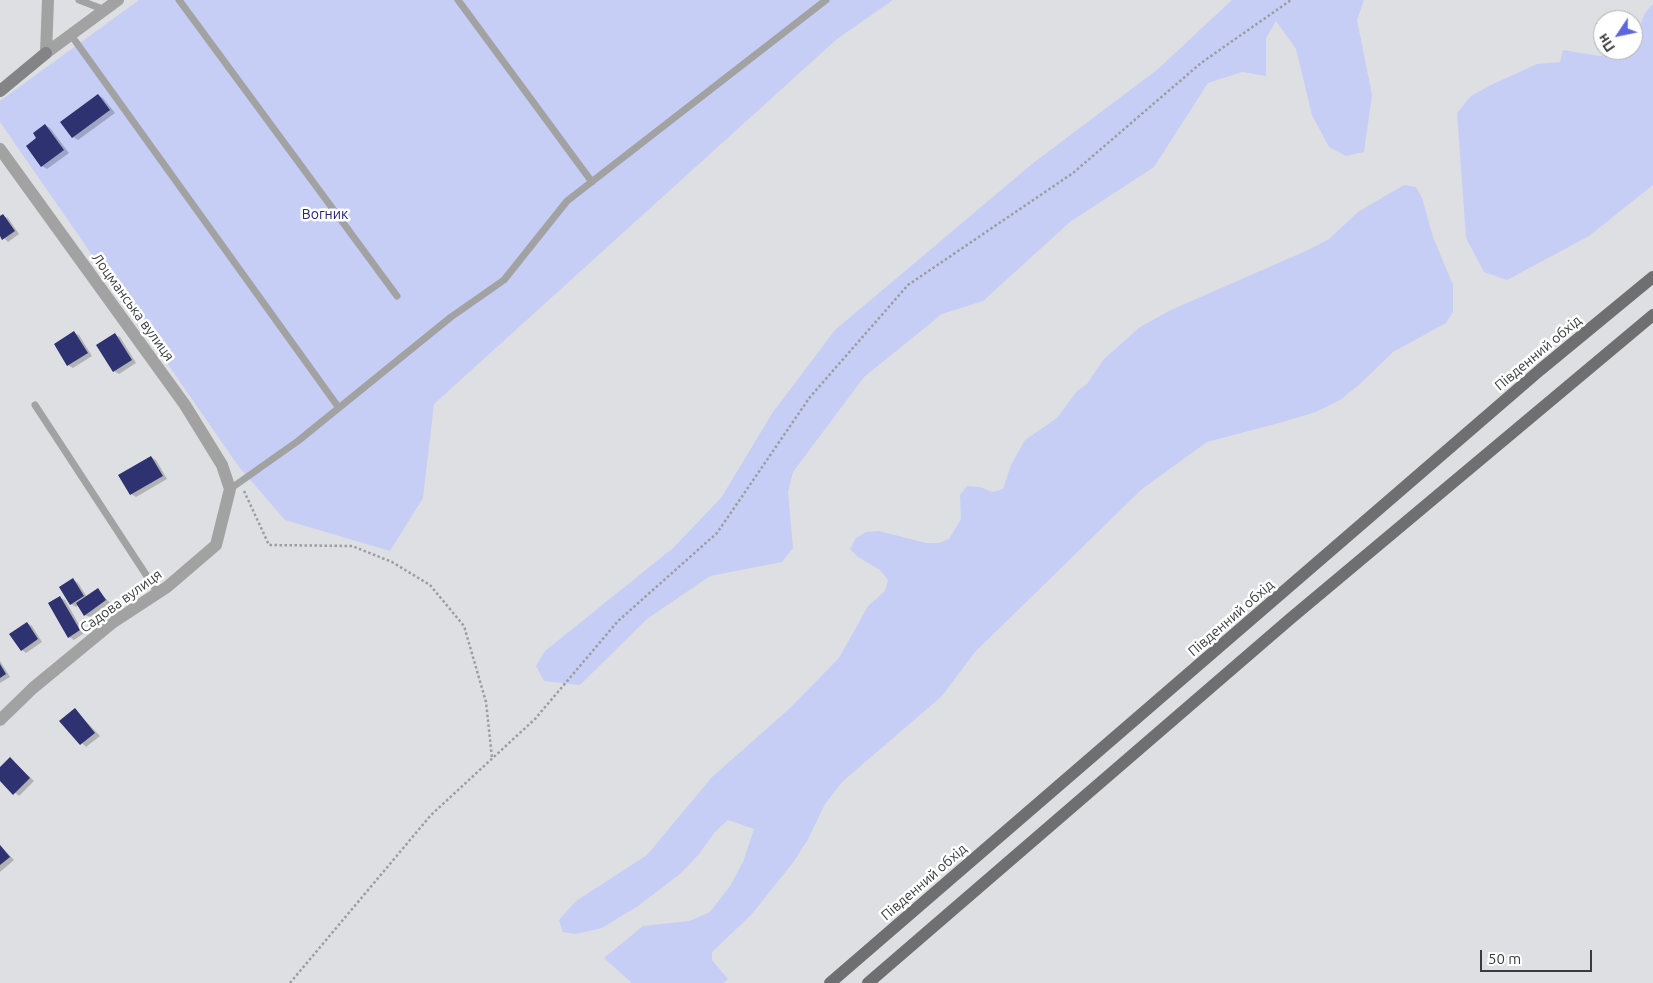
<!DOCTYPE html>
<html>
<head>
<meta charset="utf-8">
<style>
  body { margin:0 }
  #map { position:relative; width:1653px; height:983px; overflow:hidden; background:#dedfe2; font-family:Ubuntu,sans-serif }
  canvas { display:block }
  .north { position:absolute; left:1593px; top:10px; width:50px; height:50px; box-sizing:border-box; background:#fff; border:1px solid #b0b1b1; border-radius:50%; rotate:236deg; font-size:14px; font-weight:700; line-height:20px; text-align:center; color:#3a3b3c }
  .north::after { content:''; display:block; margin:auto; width:18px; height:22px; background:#5f65dd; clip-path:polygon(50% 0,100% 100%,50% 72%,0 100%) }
  .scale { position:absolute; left:1480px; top:950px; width:112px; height:22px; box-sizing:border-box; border:2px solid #3a3b3c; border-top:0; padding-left:6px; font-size:15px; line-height:18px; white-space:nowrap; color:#3a3b3c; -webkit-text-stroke:4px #fff; paint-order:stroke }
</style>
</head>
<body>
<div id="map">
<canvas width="1653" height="983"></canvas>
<div class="north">Пн</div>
<div class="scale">50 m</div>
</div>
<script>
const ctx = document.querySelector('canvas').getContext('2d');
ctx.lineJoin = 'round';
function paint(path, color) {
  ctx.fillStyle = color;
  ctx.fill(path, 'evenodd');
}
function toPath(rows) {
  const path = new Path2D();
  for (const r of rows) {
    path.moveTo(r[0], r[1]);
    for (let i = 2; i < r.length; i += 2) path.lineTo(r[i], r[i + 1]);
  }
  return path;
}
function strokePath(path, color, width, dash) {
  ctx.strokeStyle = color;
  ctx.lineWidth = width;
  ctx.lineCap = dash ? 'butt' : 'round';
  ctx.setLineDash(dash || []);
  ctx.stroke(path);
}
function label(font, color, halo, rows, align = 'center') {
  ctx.font = font + ' Ubuntu,sans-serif';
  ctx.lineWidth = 5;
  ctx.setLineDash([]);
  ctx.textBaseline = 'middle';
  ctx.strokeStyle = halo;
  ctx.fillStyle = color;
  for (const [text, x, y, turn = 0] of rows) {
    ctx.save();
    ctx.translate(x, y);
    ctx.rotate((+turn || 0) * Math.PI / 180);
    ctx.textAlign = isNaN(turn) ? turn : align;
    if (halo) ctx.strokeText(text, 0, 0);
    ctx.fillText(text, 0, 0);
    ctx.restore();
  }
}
paint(toPath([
  [139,0,893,0,837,39,434,404,423,498,390,551,285,520,239,467,0,122,0,101],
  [1232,0,1364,0,1357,20,1372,95,1364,152,1346,156,1329,147,1312,115,1296,49,1276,21,1266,38,1266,76,1242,72,1208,83,1154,167,1070,222,983,301,942,314,864,377,793,472,788,492,793,548,782,562,710,576,647,619,580,685,544,681,536,666,545,651,673,548,721,498,773,412,835,330,1032,164,1158,69],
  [1653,4,1653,185,1589,236,1507,280,1484,272,1466,238,1457,113,1471,96,1493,84,1537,64,1560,62,1563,50,1599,56,1633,50,1633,44,1645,13],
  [1404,185,1416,187,1422,198,1433,237,1453,285,1453,312,1446,323,1393,352,1360,384,1340,400,1316,412,1279,423,1207,442,1142,489,975,652,942,696,842,782,825,804,807,841,792,864,751,915,712,952,712,960,728,979,723,983,632,983,604,958,643,926,689,921,710,912,730,886,743,862,754,829,728,820,715,832,699,854,680,874,638,906,602,928,576,934,563,932,559,920,576,901,647,855,712,777,789,709,839,658,868,606,885,591,888,580,880,570,858,557,850,549,856,538,866,532,879,531,926,543,938,543,949,539,961,519,960,495,967,486,980,487,992,492,1003,489,1011,465,1025,440,1057,418,1077,391,1087,384,1103,360,1140,327,1171,310,1308,250,1329,239,1358,212]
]), '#c6cef6');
paint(toPath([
  [98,95,103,98,115,113,78,140,73,137,62,122],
  [45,125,50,128,69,153,47,169,42,166,38,138],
  [3,216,8,218,19,234,8,242,0,234,0,218],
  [74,333,79,335,92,356,73,368,68,365],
  [115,335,120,337,136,363,119,374,114,371],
  [151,457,156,460,167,479,136,497,131,494,120,475],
  [73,580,78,583,87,597,98,590,110,603,90,617,85,615,79,605,76,607,71,604],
  [60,598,65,600,84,633,74,640,69,637],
  [27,623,32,626,42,642,26,653,22,650],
  [0,661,10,677,0,683],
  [75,710,100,736,86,747,61,721],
  [11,759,34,781,19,796,0,779,0,769],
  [0,845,14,860,0,872]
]), '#0003');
paint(toPath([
  [98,94,110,110,72,138,60,122],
  [45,124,64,150,41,167,26,146,36,138,33,133],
  [3,214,15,231,2,240,0,236,0,216],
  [74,331,88,353,67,366,54,344],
  [115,333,132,360,113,372,96,345],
  [151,456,163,476,130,495,118,475],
  [73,578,84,596,70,605,59,587],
  [98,588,106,600,84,616,76,603],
  [60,596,80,630,68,638,48,603],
  [27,622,38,639,21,651,9,634],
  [0,664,6,674,0,678],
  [75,708,95,733,80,745,59,721],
  [10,757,30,778,13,795,0,781,0,767],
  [0,845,10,857,0,865]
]), '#2e3271');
strokePath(toPath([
  [244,491,269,545,352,546,392,562,430,585,464,626,486,702,492,758],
  [290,983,431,815,535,719,618,621,717,533,810,397,908,285,1073,173,1201,63,1291,0]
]), '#9c9da0', 2.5, [2.5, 2.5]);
strokePath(toPath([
  [79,0,105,10],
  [179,0,397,296],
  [458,0,592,182],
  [71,35,339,408],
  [35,405,158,593],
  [230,489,298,441,451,317,504,280,567,201,826,0]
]), '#a2a2a3', 7);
strokePath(toPath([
  [46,53,118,0],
  [46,53,48,0],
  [0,149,185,405,222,465,230,489,216,545,167,587,112,623,33,688,0,720]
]), '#a2a2a3', 12);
strokePath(toPath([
  [0,91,46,53]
]), '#848486', 12);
strokePath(toPath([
  [830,983,1540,370,1653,277],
  [868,983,1290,619,1653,315]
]), '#6f6f72', 12);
label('14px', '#262376', '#fff', [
  ["Вогник",325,214]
]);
label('14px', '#3a3b3c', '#fff', [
  ["Лоцманська вулиця",133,307,54],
  ["Південний обхід",1538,353,-40],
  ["Садова вулиця",121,601,-36],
  ["Південний обхід",1231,618,-41],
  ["Південний обхід",924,882,-41]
]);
</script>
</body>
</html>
